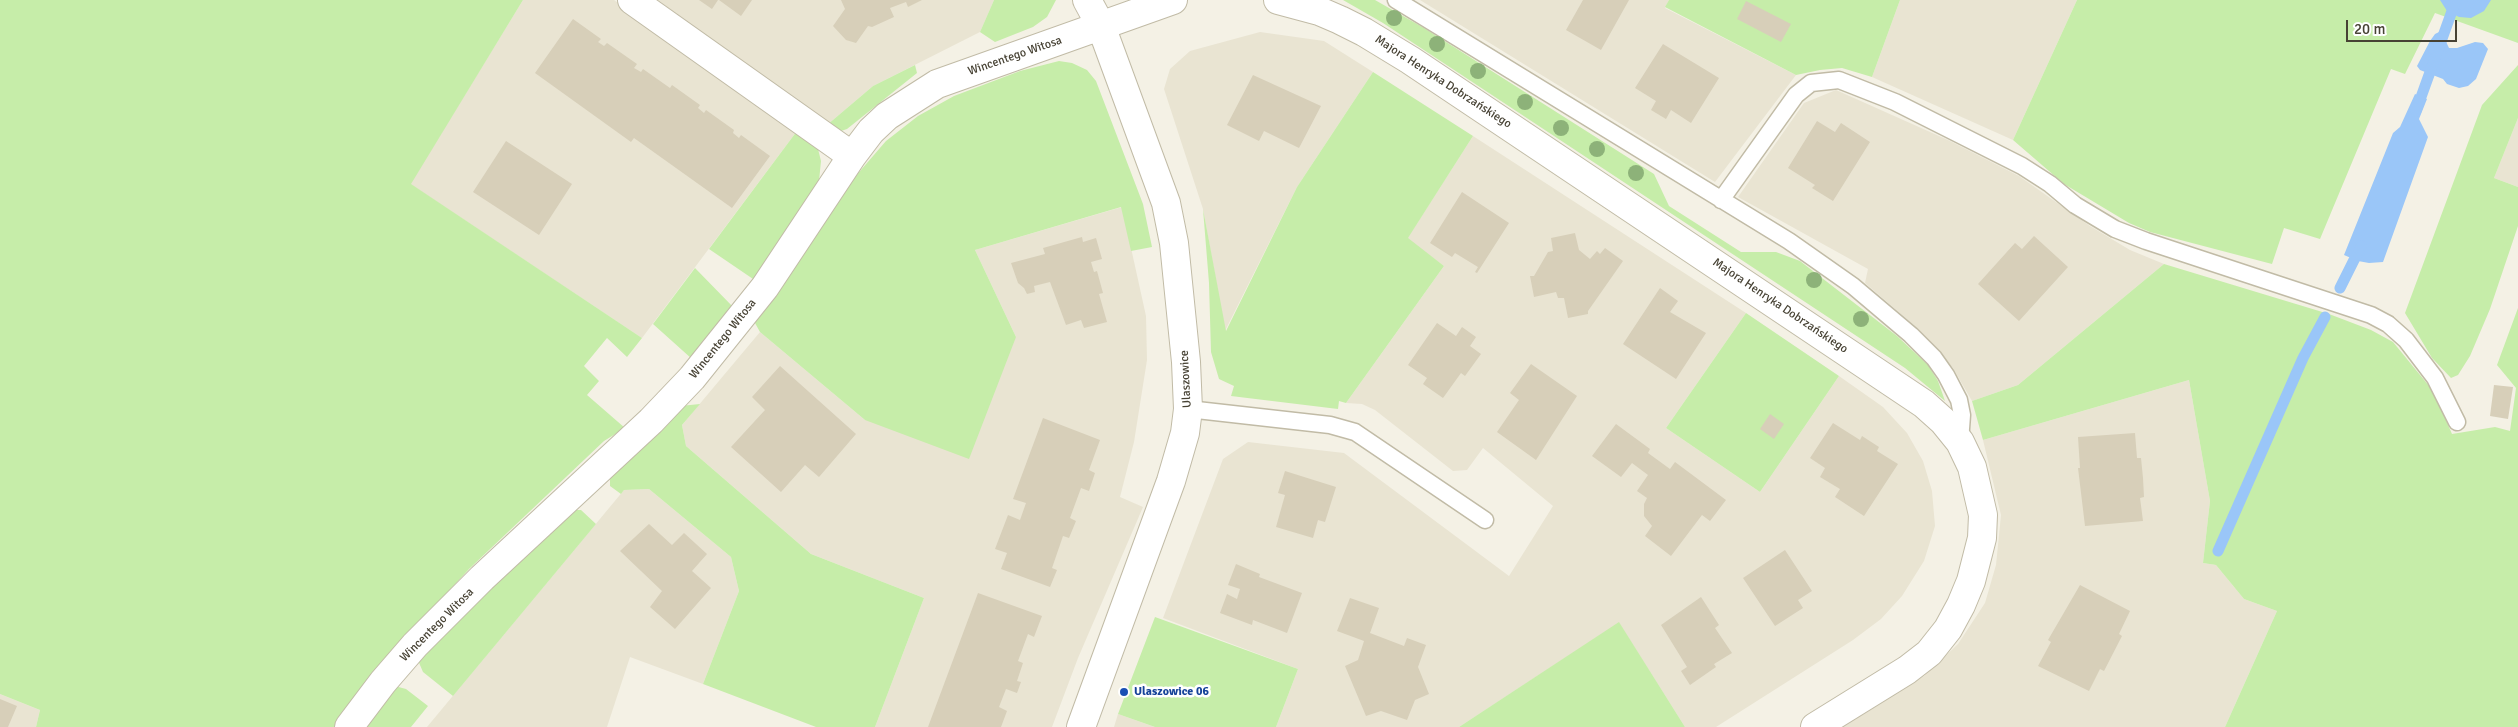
<!DOCTYPE html>
<html>
<head>
<meta charset="utf-8">
<style>
  body { margin:0 }
  #map { position:relative; width:2518px; height:727px; overflow:hidden; background:#f4f1e5; font-family:Signika,sans-serif }
  canvas { display:block }
  .scale { position:absolute; left:2346px; top:20px; width:111px; height:22px; box-sizing:border-box; border:2px solid #474234; border-top:0; padding-left:6px; font-size:15px; line-height:18px; white-space:nowrap; color:#474234; -webkit-text-stroke:4px #fff; paint-order:stroke }
</style>
</head>
<body>
<div id="map">
<canvas width="2518" height="727"></canvas>
<div class="scale">20 m</div>
</div>
<script>
const ctx = document.querySelector('canvas').getContext('2d');
ctx.lineJoin = 'round';
function paint(path, color) {
  ctx.fillStyle = color;
  ctx.fill(path, 'evenodd');
}
function toPath(rows) {
  const path = new Path2D();
  for (const r of rows) {
    path.moveTo(r[0], r[1]);
    for (let i = 2; i < r.length; i += 2) path.lineTo(r[i], r[i + 1]);
  }
  return path;
}
function strokePath(path, color, width, dash) {
  ctx.strokeStyle = color;
  ctx.lineWidth = width;
  ctx.lineCap = dash ? 'butt' : 'round';
  ctx.setLineDash(dash || []);
  ctx.stroke(path);
}
function label(font, color, halo, rows, align = 'center') {
  ctx.font = font + ' Signika,sans-serif';
  ctx.lineWidth = 5;
  ctx.setLineDash([]);
  ctx.textBaseline = 'middle';
  ctx.strokeStyle = halo;
  ctx.fillStyle = color;
  for (const [text, x, y, turn = 0] of rows) {
    ctx.save();
    ctx.translate(x, y);
    ctx.rotate((+turn || 0) * Math.PI / 180);
    ctx.textAlign = isNaN(turn) ? turn : align;
    if (halo) ctx.strokeText(text, 0, 0);
    ctx.fillText(text, 0, 0);
    ctx.restore();
  }
}
paint(toPath([
  [523,0,614,0,797,131,642,338,410,184],
  [658,0,994,0,980,32,873,86,827,125],
  [1420,0,1669,0,1665,8,1796,75,1715,182],
  [1900,0,2077,0,2013,140,1872,77],
  [1260,32,1324,41,1373,72,1297,187,1225,331,1203,209,1164,89,1170,69,1190,51],
  [1836,90,1948,140,2019,176,2090,226,2130,250,2164,264,2018,385,1972,401,1953,368,1916,327,1865,283,1868,269,1738,197,1804,103],
  [2518,118,2518,187,2494,178],
  [1473,136,1746,313,1666,428,1760,492,1839,376,1883,407,1907,433,1923,461,1932,491,1935,526,1924,561,1902,596,1881,619,1853,640,1716,727,1685,727,1619,623,1459,727,1276,727,1298,669,1163,618,1223,459,1248,442,1344,453,1509,576,1553,506,1483,448,1467,470,1453,471,1375,410,1362,404,1346,403,1444,266,1407,239],
  [1122,207,1146,316,1147,360,1134,442,1120,497,1143,507,1078,658,1052,727,875,727,924,598,811,554,686,446,682,425,760,332,865,420,1016,337,975,250],
  [2189,380,2210,501,2203,563,2216,565,2244,599,2277,611,2225,727,1843,727,1924,676,1958,644,1985,603,1996,565,2001,515,1983,440],
  [649,489,731,557,739,591,703,684,630,657,607,727,427,727,624,490],
  [0,694,40,710,36,727,0,727],
  [1118,714,1155,727,1114,727]
]), '#e9e4d2');
paint(toPath([
  [0,0,523,0,411,184,642,338,627,357,607,338,584,366,599,381,587,395,625,428,604,441,469,569,400,644,338,727,36,727,40,710,0,694],
  [994,0,1056,0,1047,17,1033,27,995,42,980,32],
  [1343,0,1375,0,1424,28,1654,174,1669,206,1741,252,1776,252,1800,261,1897,336,1928,365,1938,381,1945,401,1905,368,1383,23],
  [1669,0,1900,0,1872,77,1842,68,1820,70,1796,75,1665,7],
  [2077,0,2518,0,2518,43,2435,13,2405,74,2391,69,2320,239,2284,228,2272,264,2150,232,2129,223,2064,184,2013,140],
  [1059,61,1072,63,1087,70,1096,81,1143,204,1152,247,1131,251,1121,207,975,250,1016,337,969,459,865,420,760,332,755,323,756,316,854,178,886,141,918,116,954,96,1020,71],
  [915,65,917,73,847,129,838,132,827,125,873,86],
  [2518,65,2518,118,2494,178,2518,187,2518,226,2490,309,2470,356,2458,375,2451,378,2432,358,2405,313,2482,105],
  [1373,72,1473,136,1408,238,1444,266,1346,403,1339,401,1338,409,1231,396,1234,386,1219,379,1211,352,1209,283,1203,209,1226,331,1297,187],
  [797,131,817,145,821,161,819,181,813,197,756,281,709,249],
  [2164,264,2329,314,2371,330,2393,342,2434,392,2452,434,2495,427,2510,431,2516,388,2497,365,2518,308,2518,727,2225,727,2277,611,2244,599,2216,565,2203,563,2210,501,2189,380,1983,440,1972,401,2018,385],
  [695,268,735,309,692,359,653,324],
  [1746,313,1839,376,1760,492,1666,428],
  [700,404,682,425,686,446,811,554,924,598,875,727,816,727,703,684,739,591,731,557,649,489,624,490,621,494,610,486,610,478,680,406],
  [569,510,581,510,596,524,453,696,423,672,417,658],
  [1155,617,1298,669,1276,727,1155,727,1118,714],
  [1619,622,1685,727,1459,727],
  [391,685,406,689,428,706,411,727,359,727]
]), '#c6eda9');
paint(toPath([
  [2440,0,2491,0,2484,11,2471,18,2459,17,2447,11],
  [2441,31,2449,48,2457,48,2475,42,2483,43,2488,49,2476,79,2468,86,2459,88,2447,84,2443,79,2420,70,2417,66,2430,41,2435,34],
  [2415,94,2427,99,2419,119,2428,137,2383,262,2369,263,2358,261,2344,255,2393,133,2400,127]
]), '#9ac6f8');
strokePath(toPath([
  [2416,111,2456,0],
  [2340,288,2361,246],
  [2218,551,2303,358,2325,317]
]), '#9ac6f8', 11);
paint(toPath([
  [699,0,718,0,712,9],
  [719,0,752,0,741,16],
  [841,0,922,0,908,7,906,2,890,8,894,17,872,27,868,26,856,43,846,40,833,26,845,9],
  [1583,0,1629,0,1601,50,1566,30],
  [1746,1,1791,24,1781,42,1737,19],
  [573,19,601,39,598,42,604,46,607,43,637,64,634,68,641,72,643,69,670,88,672,85,700,105,698,108,704,113,706,110,734,130,733,133,739,138,741,135,770,156,732,208,634,138,631,142,535,73],
  [1663,44,1719,78,1691,123,1671,110,1666,119,1651,110,1656,101,1635,88],
  [1253,75,1321,106,1299,148,1264,131,1259,141,1227,125],
  [1817,121,1835,132,1841,123,1870,142,1833,201,1812,188,1815,185,1788,168],
  [506,141,572,184,539,235,473,192],
  [1462,192,1509,223,1477,273,1475,272,1478,267,1455,253,1452,257,1430,243],
  [1575,233,1579,250,1590,259,1597,251,1600,254,1605,248,1623,261,1588,311,1588,314,1568,318,1564,298,1558,298,1556,292,1534,297,1530,276,1534,276,1548,252,1553,251,1551,238],
  [2034,236,2068,267,2019,321,1978,284,2015,243,2022,249],
  [1082,237,1083,242,1096,238,1102,259,1091,262,1094,272,1097,271,1103,293,1099,294,1107,322,1084,328,1081,320,1066,325,1050,282,1034,286,1035,292,1027,294,1024,288,1018,283,1011,263,1045,254,1043,248],
  [1660,288,1678,301,1670,312,1706,333,1676,379,1623,344],
  [1437,323,1456,336,1462,327,1476,337,1470,346,1481,354,1465,376,1461,373,1443,398,1423,384,1427,378,1408,365],
  [1531,364,1577,396,1536,460,1497,432,1519,400,1510,393],
  [780,366,856,434,819,477,805,465,781,492,731,447,765,410,752,397],
  [2494,385,2513,387,2508,419,2490,416],
  [1770,414,1784,424,1774,439,1760,429],
  [1043,418,1100,440,1089,470,1095,473,1089,491,1081,488,1070,518,1076,521,1069,538,1063,536,1052,568,1057,570,1050,587,1001,569,1007,553,995,549,1008,515,1020,520,1026,503,1013,499],
  [1833,423,1860,440,1862,436,1879,447,1877,451,1898,464,1864,516,1835,497,1840,489,1820,477,1825,468,1810,458],
  [1616,424,1650,449,1648,453,1670,469,1675,462,1726,500,1710,521,1702,515,1671,556,1645,536,1652,526,1644,516,1644,504,1647,498,1637,491,1648,475,1632,463,1621,477,1592,456],
  [2135,433,2137,458,2141,458,2143,478,2144,497,2140,498,2143,521,2085,526,2078,468,2080,468,2078,437],
  [1285,471,1336,487,1325,522,1318,520,1313,538,1276,527,1285,495,1278,493],
  [649,524,672,545,684,533,707,554,692,571,711,588,675,629,650,607,662,591,620,551],
  [1785,550,1812,591,1798,600,1803,608,1775,626,1743,578],
  [1236,564,1260,574,1259,577,1302,593,1287,633,1253,620,1252,625,1220,613,1227,594,1237,599,1240,589,1228,585],
  [2080,585,2130,611,2119,634,2122,636,2104,671,2100,669,2089,691,2038,666,2051,642,2048,640],
  [978,593,1042,616,1034,637,1028,634,1018,661,1023,663,1017,681,1021,682,1017,693,1006,689,999,707,1007,711,1001,727,928,727],
  [1701,597,1719,625,1715,628,1732,653,1714,664,1716,667,1690,685,1681,671,1687,667,1661,625],
  [1350,598,1379,608,1370,633,1404,646,1407,638,1426,645,1418,667,1429,694,1415,700,1407,720,1381,711,1366,716,1345,666,1358,660,1364,641,1337,631],
  [0,699,17,706,8,727,0,727]
]), '#d7cfb9');
const service = toPath([
  [1396,0,1789,241,1853,286,1911,335,1934,358,1946,375,1959,400,1962,415,1960,442],
  [1721,200,1796,95,1811,83,1839,80,1895,102,2022,166,2050,184,2075,205,2115,229,2146,241,2371,315,2388,324,2406,340,2435,378,2457,422],
  [1188,409,1330,425,1355,432,1485,520]
]);
const minor = toPath([
  [632,0,852,156],
  [1278,0,1319,11,1340,20,1364,32,1410,60,1924,404,1943,421,1960,442,1972,467,1983,515,1982,538,1971,581,1961,605,1948,629,1929,653,1907,670,1815,727],
  [349,727,383,682,415,645,482,578,651,421,692,378,765,287,852,156,871,131,887,116,937,84,1173,0],
  [1081,727,1171,481,1185,433,1188,409,1186,362,1174,243,1166,203,1101,26,1087,0]
]);
strokePath(service, '#c1bba6', 19);
strokePath(minor, '#c1bba6', 30);
strokePath(service, '#fff', 16);
strokePath(minor, '#fff', 28);
ctx.fillStyle = '#8db279';
for (const [x, y] of [
  [1394,18],
  [1437,44],
  [1478,71],
  [1525,102],
  [1561,128],
  [1597,149],
  [1636,173],
  [1814,280],
  [1861,319]
]) {
  ctx.beginPath();
  ctx.arc(x, y, 8, 0, 2 * Math.PI);
  ctx.fill();
}
for (const [x, y, r, color] of [
  [1124,692,5,"#1a4fb4"]
]) {
  const dot = new Path2D();
  dot.arc(x, y, r, 0, 2 * Math.PI);
  ctx.fillStyle = color;
  ctx.fill(dot);
  strokePath(dot, '#fff', 2);
}
label('12px', '#474234', '#fff', [
  ["Wincentego Witosa",1015,56,-19],
  ["Majora Henryka Dobrzańskiego",1443,82,33],
  ["Majora Henryka Dobrzańskiego",1780,306,34],
  ["Wincentego Witosa",723,339,-51],
  ["Ulaszowice",1186,379,-93],
  ["Wincentego Witosa",437,625,-45]
]);
label('bold 12px', '#164399', '#fff', [
  ["Ulaszowice 06",1134,692]
], 'left');
</script>
</body>
</html>
